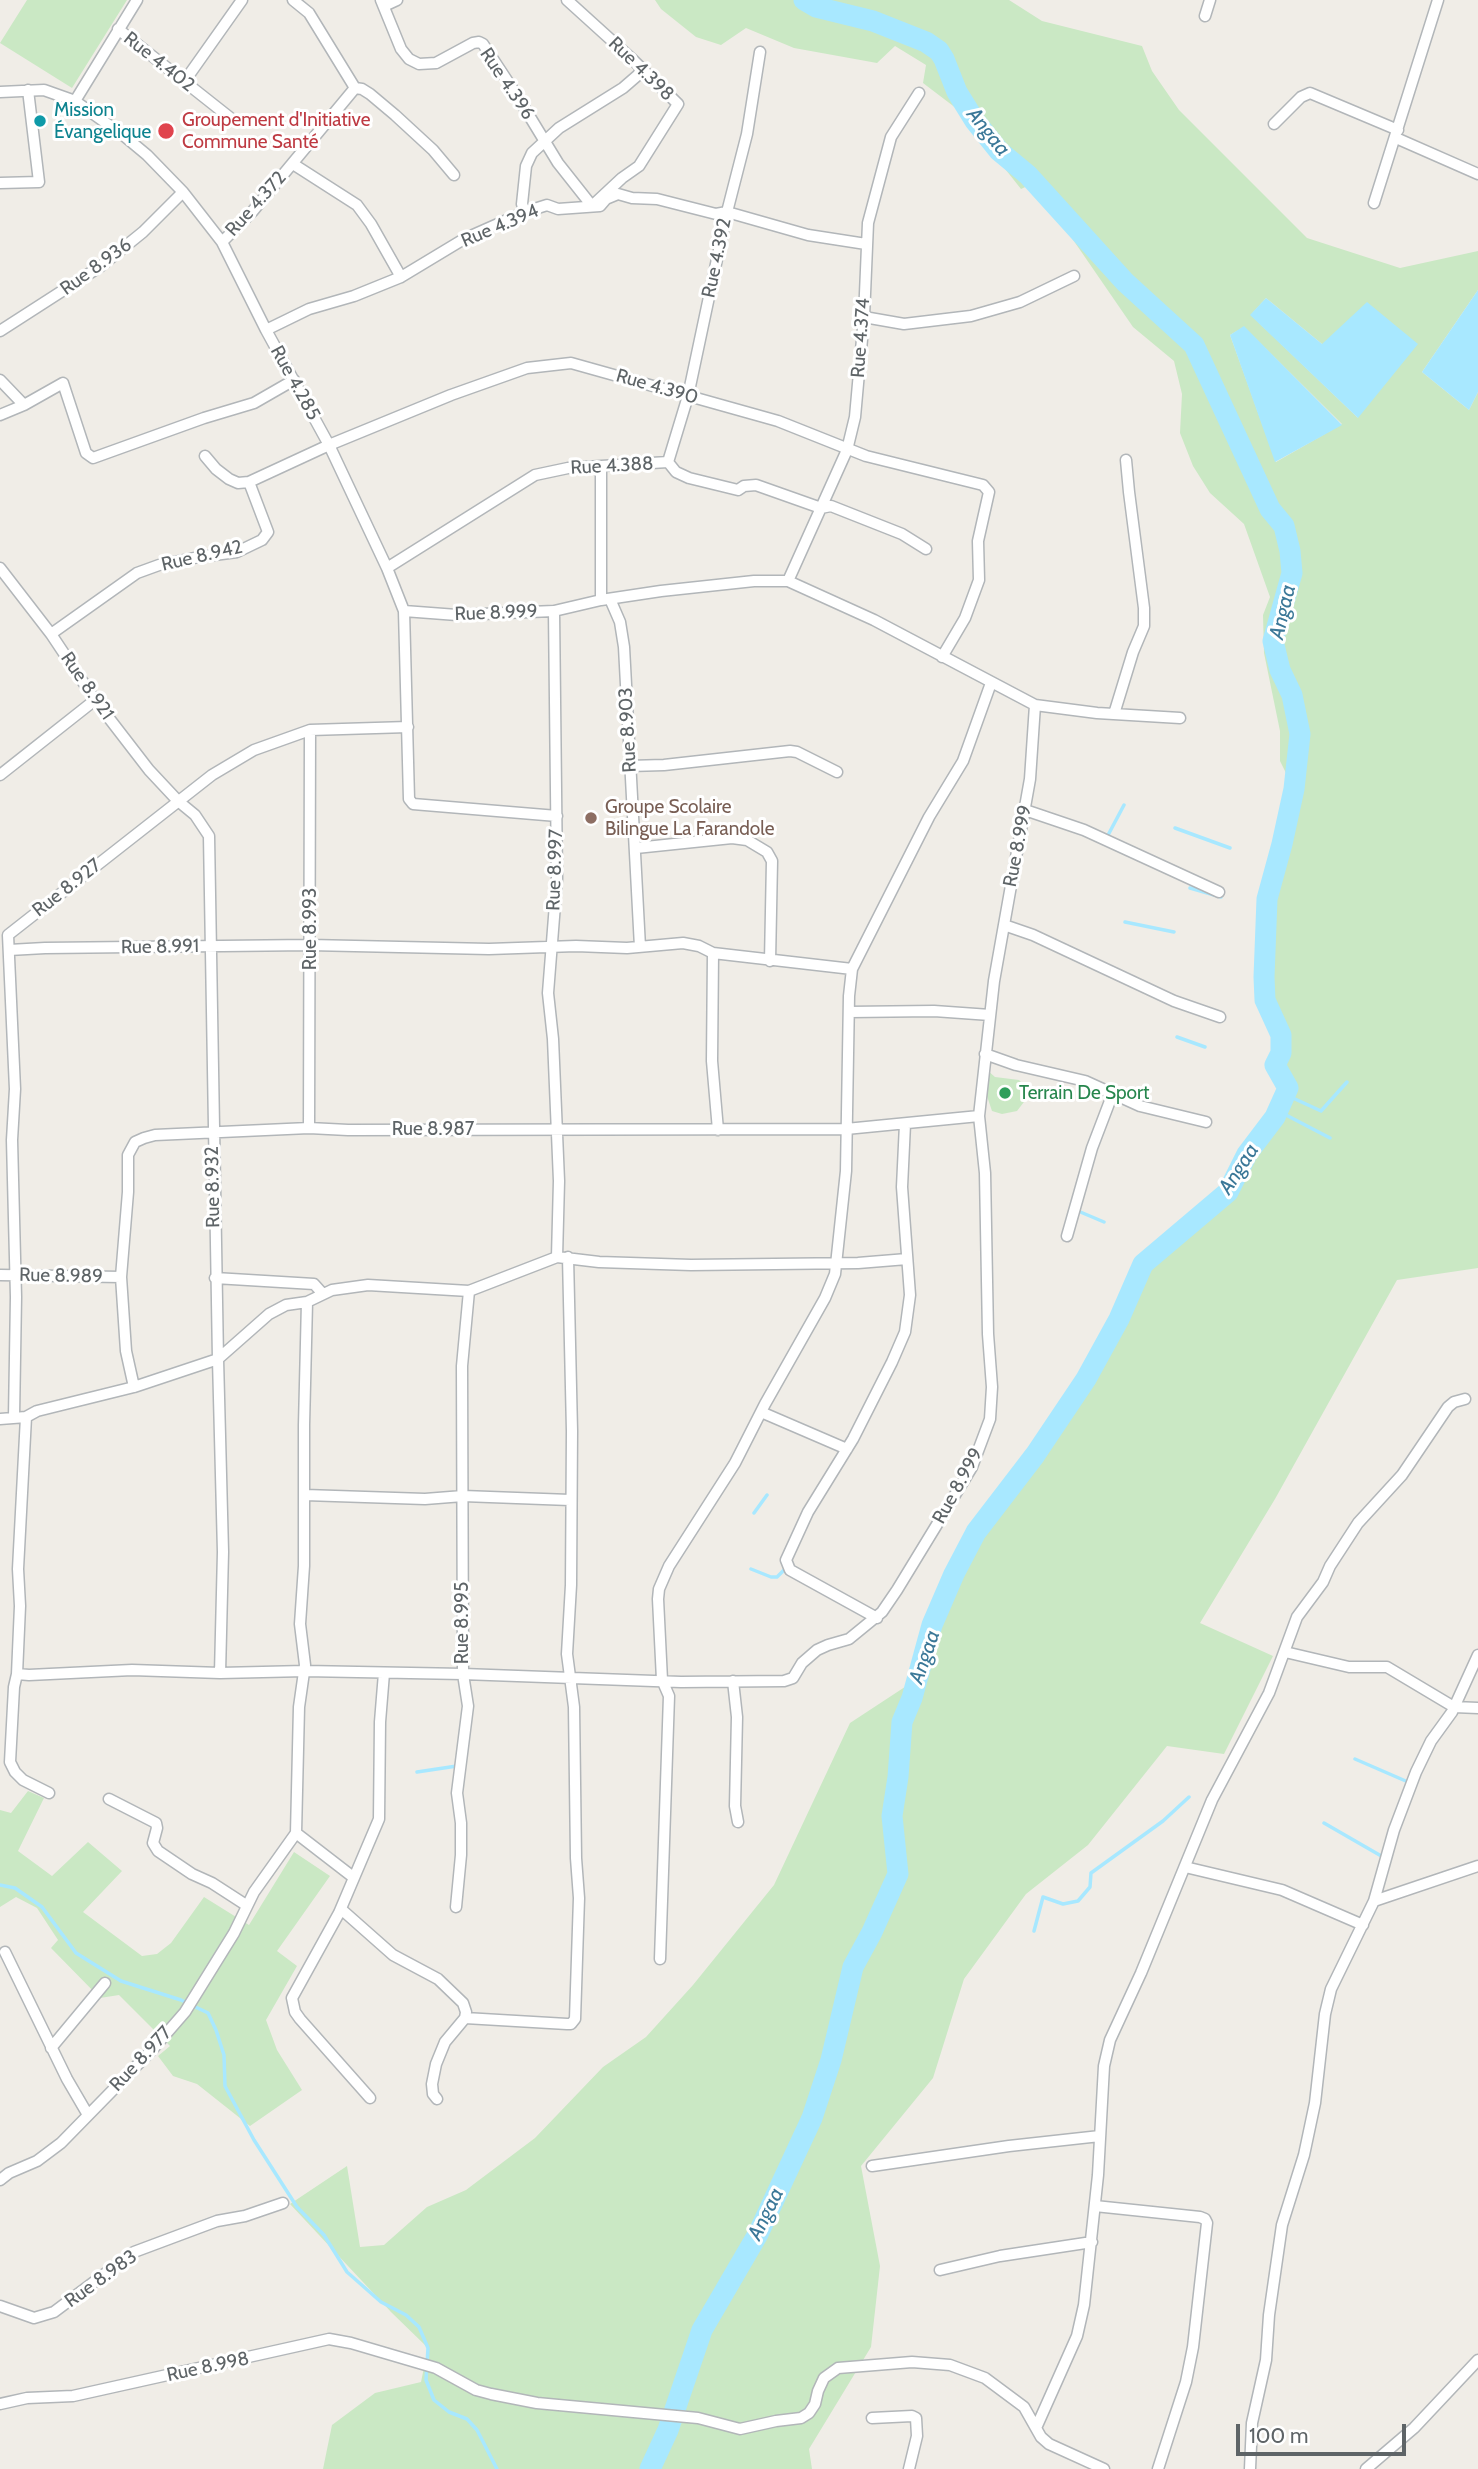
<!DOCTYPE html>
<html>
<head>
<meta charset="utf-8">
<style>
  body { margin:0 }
  #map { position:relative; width:1478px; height:2469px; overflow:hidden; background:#f0ede7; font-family:Cabin,sans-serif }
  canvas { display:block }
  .scale { position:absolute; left:1236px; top:2424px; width:170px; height:32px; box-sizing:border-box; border:4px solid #5e6467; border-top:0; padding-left:9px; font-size:21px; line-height:24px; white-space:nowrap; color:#5e6467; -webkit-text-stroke:5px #fff; paint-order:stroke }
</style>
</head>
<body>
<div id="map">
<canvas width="1478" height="2469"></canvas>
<div class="scale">100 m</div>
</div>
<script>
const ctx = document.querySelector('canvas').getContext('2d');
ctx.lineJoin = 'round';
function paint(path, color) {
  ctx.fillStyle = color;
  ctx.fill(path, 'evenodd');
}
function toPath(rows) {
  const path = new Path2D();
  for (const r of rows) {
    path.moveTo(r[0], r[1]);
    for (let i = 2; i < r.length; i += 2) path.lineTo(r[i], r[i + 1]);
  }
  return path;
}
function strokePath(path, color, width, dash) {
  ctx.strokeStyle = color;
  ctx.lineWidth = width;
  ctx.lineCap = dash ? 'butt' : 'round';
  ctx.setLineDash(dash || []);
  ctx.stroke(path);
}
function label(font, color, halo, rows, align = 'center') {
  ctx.font = font + ' Cabin,sans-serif';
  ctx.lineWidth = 6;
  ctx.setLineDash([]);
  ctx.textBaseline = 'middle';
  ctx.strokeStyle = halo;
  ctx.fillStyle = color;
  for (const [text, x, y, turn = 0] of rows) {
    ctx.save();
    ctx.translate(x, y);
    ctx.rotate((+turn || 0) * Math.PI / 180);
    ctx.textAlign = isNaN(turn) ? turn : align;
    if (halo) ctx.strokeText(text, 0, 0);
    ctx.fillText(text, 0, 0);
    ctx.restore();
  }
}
paint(toPath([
  [27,0,127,0,72,88,0,43],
  [655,0,1009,0,1042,21,1142,46,1152,71,1179,110,1307,238,1400,268,1478,251,1478,290,1422,372,1469,410,1478,392,1478,1268,1397,1280,1275,1499,1200,1623,1273,1656,1224,1754,1167,1746,1088,1845,1026,1894,964,1979,933,2078,861,2166,880,2266,871,2347,809,2449,812,2469,323,2469,332,2425,375,2393,421,2382,428,2348,391,2312,290,2204,347,2166,360,2247,384,2245,427,2207,466,2190,535,2138,603,2067,646,2037,693,1985,774,1885,850,1723,917,1679,932,1625,954,1574,976,1532,1035,1455,1086,1379,1119,1319,1143,1264,1228,1192,1247,1154,1275,1117,1288,1088,1275,1065,1281,1053,1281,1036,1265,1000,1264,977,1267,899,1282,844,1294,789,1280,761,1280,731,1264,653,1263,615,1270,597,1244,524,1210,493,1193,466,1180,433,1182,394,1174,361,1133,327,1034,183,1021,189,994,155,969,118,923,83,926,65,895,46,877,63,794,48,746,28,721,45,696,37,661,9],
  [1266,298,1322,344,1358,418,1251,315],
  [1244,327,1342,424,1276,462,1230,335],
  [987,1070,995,1077,1019,1080,1022,1083,1027,1098,1017,1111,1002,1114,992,1111,987,1096,984,1094],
  [28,1791,44,1798,18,1851,52,1876,88,1842,122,1871,83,1912,142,1956,157,1954,171,1943,204,1897,249,1925,294,1852,330,1876,277,1951,297,1966,266,2020,277,2050,302,2090,250,2126,197,2084,173,2076,158,2056,170,2046,119,1995,100,1998,51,1948,58,1940,37,1908,16,1897,0,1907,0,1810,11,1813]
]), '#cae8c4');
paint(toPath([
  [1478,290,1478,392,1469,410,1422,372],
  [1266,298,1322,344,1367,302,1418,344,1358,418,1250,315],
  [1244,326,1342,425,1275,462,1230,335]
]), '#a8e8ff');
strokePath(toPath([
  [1175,828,1230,848],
  [1107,837,1124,805],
  [1190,888,1221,897],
  [1125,922,1174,932],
  [1177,1037,1205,1047],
  [1295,1099,1321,1111,1347,1082],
  [1286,1115,1330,1138],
  [1078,1211,1104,1222],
  [754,1513,767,1495],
  [751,1569,771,1577,777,1577,784,1570],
  [1355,1759,1408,1782],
  [417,1772,457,1766],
  [1324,1823,1383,1857],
  [0,1885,15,1888,42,1907,76,1953,121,1981,181,2000,208,2013,216,2030,224,2055,225,2086,254,2140,297,2207,324,2235,347,2272,381,2302,406,2315,419,2327,428,2348,426,2380,434,2400,449,2412,467,2419,477,2430,497,2469],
  [1034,1931,1043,1897,1063,1904,1078,1901,1090,1887,1091,1873,1163,1821,1189,1797]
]), '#a8e8ff', 3.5);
strokePath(toPath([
  [650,2469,668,2430,702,2330,758,2234,812,2118,831,2060,853,1967,872,1932,898,1874,892,1816,898,1777,902,1722,912,1698,932,1625,954,1574,976,1532,1035,1455,1086,1379,1119,1319,1143,1264,1228,1192,1247,1154,1275,1117,1288,1088,1275,1065,1281,1053,1281,1035,1265,1000,1264,977,1267,899,1282,844,1294,789,1300,734,1292,695,1280,670,1273,641,1292,573,1290,551,1284,526,1270,509,1194,345,1125,282,1028,175,999,151,975,121,957,92,944,59,939,51,926,42,873,21,816,7,804,0]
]), '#a8e8ff', 21);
const minor = toPath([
  [381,0,401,49,409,59,419,64,436,63,473,43,479,42,483,44,516,94,558,163,592,206,622,178,639,166,678,104,631,58,567,0],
  [384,6,397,0],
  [1205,16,1210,0],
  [118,29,233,120],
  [184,82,242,0],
  [355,88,362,89,370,94,395,115,433,150,454,175],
  [0,92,44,90,75,101,123,135,147,155,183,192,222,242,266,330,329,445,387,568,404,611,409,799,413,804,557,816],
  [75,101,137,0],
  [1274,124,1301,97,1310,93,1398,130],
  [1396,138,1478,174],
  [293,164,357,205,371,224,401,277],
  [0,183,39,182,28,90],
  [1374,203,1438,0],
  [525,212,522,204,526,166,532,153,559,128,623,88,638,75,642,68],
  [222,242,252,212,355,88,309,13,293,0],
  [864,317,904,324,971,316,1020,302,1074,276],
  [266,330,309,309,354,296,401,277,464,239,525,212,547,205,558,209,600,206,606,199,618,194,632,198,657,199,716,214,727,212,808,235,866,244],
  [0,331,101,266,143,232,183,192],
  [0,380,24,405],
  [0,415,24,405,63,383,86,453,93,458,204,418,254,403,294,380],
  [205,456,216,469,229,479,238,483,249,482],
  [668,462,688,396,727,212,747,134,760,52],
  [601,466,601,600],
  [0,568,51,634,95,700,149,770,178,801,195,815,209,836,218,1359,134,1387,37,1411,26,1417,0,1419],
  [387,568,535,475,568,468,668,462,676,472,689,478,738,490,744,486,756,485,821,508,831,506,902,534,926,549],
  [788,581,847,450,855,417,864,317,868,223,891,137,919,93],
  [610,599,620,622,624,647,640,947],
  [404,611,457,615,554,611,601,600,661,591,754,581,788,581,874,620,1035,705,1030,779,994,981,979,1116,985,1173,988,1334,992,1387,990,1419,972,1467,897,1590,882,1612,849,1639,828,1645,817,1650,802,1663,793,1678,784,1681,681,1682,463,1674,468,1706,457,1793,461,1823,461,1855,456,1907],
  [554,611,557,879,548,993,553,1039,559,1181,557,1257],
  [51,634,137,573,159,565,199,557,237,552,262,540,268,532,249,482,329,445,451,395,527,368,571,363,778,421,866,456,983,485,989,492,978,541,979,580,965,618,942,657],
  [1035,705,1097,713,1180,718],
  [1114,714,1133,652,1144,626,1144,608,1129,492,1126,460],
  [629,766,664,765,790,751,797,752,837,772],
  [0,775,95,700],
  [1025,810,1084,830,1219,892],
  [636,848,732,838,747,840,767,852,772,861,770,961],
  [1004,925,1033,935,1174,1001,1220,1017],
  [9,950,45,948,310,945,489,949,576,946,627,948,683,943,699,946,713,953,852,969,849,996,846,1171,835,1274,825,1298,765,1404,735,1463,669,1566,659,1589,658,1599,662,1680,669,1696,660,1959],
  [713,953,712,1061,718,1130],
  [852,969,929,817,963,761,991,683],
  [849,1012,934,1011,990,1015],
  [985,1054,1016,1065,1085,1081,1140,1106,1206,1122],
  [309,1128,310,730],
  [1067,1236,1092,1148,1113,1093],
  [0,1275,121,1277],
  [215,1278,314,1284,323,1294],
  [368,1285,469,1291,462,1366,463,1674,305,1671,220,1673,223,1552,218,1359,269,1314,286,1305,307,1302,332,1290,368,1285],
  [469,1291,557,1257,599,1262,691,1265,858,1263,907,1259],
  [134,1387,126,1351,121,1277,128,1192,128,1155,135,1142,144,1138,155,1135,309,1128,348,1130,846,1129,979,1116],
  [761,1412,847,1449],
  [14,1417,16,1297,12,1140,15,1089,8,935,212,775,254,750,310,730,408,727],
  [26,1417,18,1569,20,1606,17,1674,14,1687,10,1762,15,1772,23,1780,49,1793],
  [305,1495,425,1499,463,1496,570,1500],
  [877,1618,790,1570,786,1560,808,1512,853,1439,892,1362,905,1332,910,1295,902,1187,905,1124],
  [1285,1652,1349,1667,1387,1667,1454,1707,1478,1708],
  [17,1674,29,1675,132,1670,220,1673],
  [733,1681,737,1717,735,1806,738,1822],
  [109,1799,156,1823,157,1828,153,1843,158,1851,192,1874,212,1883,246,1905],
  [296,1833,353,1877],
  [1185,1867,1282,1890,1363,1925],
  [1374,1901,1478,1866],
  [341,1909,393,1955,438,1979,463,2003,466,2012,465,2018,445,2042,436,2064,432,2084,433,2094,437,2099],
  [5,1952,67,2079,88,2115],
  [465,2018,567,2024,571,2024,575,2019,579,1898,576,1858,574,1707,567,1654,571,1585,572,1431,568,1257],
  [51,2048,105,1983],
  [370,2098,300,2019,295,2012,292,1998,339,1913,379,1819,380,1722,384,1673],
  [872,2166,1009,2146,1100,2136],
  [0,2180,9,2173,37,2161,61,2143,152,2050,185,2012,234,1933,254,1892,296,1833,299,1707,305,1665,300,1624,304,1566,304,1425,307,1302],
  [1095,2206,1200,2217,1205,2219,1207,2223,1193,2347,1186,2382,1158,2469],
  [940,2270,1000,2256,1092,2242],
  [0,2306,34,2318,54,2312,134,2252,217,2221,245,2216,283,2203],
  [0,2404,27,2398,73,2396,329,2339,351,2343,436,2368,476,2390,491,2394,537,2403,698,2418,740,2429,776,2421,801,2418,809,2413,815,2404,818,2391,824,2378,838,2368,912,2362,950,2365,985,2378,1024,2407,1041,2437,1049,2444,1104,2469],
  [872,2418,912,2416,916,2418,917,2436,909,2469],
  [1036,2428,1077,2336,1084,2305,1098,2175,1104,2066,1110,2040,1141,1973,1212,1800,1269,1693,1297,1617,1323,1582,1330,1566,1358,1523,1402,1475,1448,1407,1454,1402,1465,1399],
  [1250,2469,1252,2423,1266,2360,1269,2315,1282,2225,1304,2155,1315,2103,1325,2014,1331,1989,1374,1901,1394,1830,1416,1772,1431,1741,1452,1712,1478,1655],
  [1366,2469,1414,2428,1478,2360]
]);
strokePath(minor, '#b2b6b9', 13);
strokePath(minor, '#fff', 10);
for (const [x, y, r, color] of [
  [40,121,7,"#0f9aa8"],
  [166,131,9,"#e0444e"],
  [591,818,7,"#8d6e63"],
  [1005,1093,7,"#2e9e5b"]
]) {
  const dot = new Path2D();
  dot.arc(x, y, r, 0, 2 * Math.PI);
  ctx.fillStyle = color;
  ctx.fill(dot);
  strokePath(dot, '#fff', 2.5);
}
label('19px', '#5e6467', '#fff', [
  ["Rue 4.402",159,62,38],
  ["Rue 4.398",641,69,44],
  ["Rue 4.396",507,84,56],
  ["Rue 4.372",256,204,-48],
  ["Rue 4.394",500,226,-23],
  ["Rue 4.392",717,258,-78],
  ["Rue 8.936",96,267,-36],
  ["Rue 4.374",861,338,-86],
  ["Rue 4.285",295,383,61],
  ["Rue 4.390",657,387,16],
  ["Rue 4.388",612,466,-3],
  ["Rue 8.942",202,556,-13],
  ["Rue 8.999",496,613,-2],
  ["Rue 8.921",87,686,55],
  ["Rue 8.903",628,730,-93],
  ["Rue 8.999",1018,846,-79],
  ["Rue 8.997",555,870,-88],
  ["Rue 8.927",67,888,-38],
  ["Rue 8.993",310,929,-90],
  ["Rue 8.991",160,947,-1],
  ["Rue 8.987",433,1129],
  ["Rue 8.932",213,1187,-91],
  ["Rue 8.989",61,1276,1],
  ["Rue 8.999",958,1486,-61],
  ["Rue 8.995",462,1623,-90],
  ["Rue 8.977",141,2059,-47],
  ["Rue 8.983",101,2279,-36],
  ["Rue 8.998",208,2367,-12]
]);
label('19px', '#0d838f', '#fff', [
  ["Mission",54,110],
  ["Évangelique",54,132]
], 'left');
label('19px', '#be3a42', '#fff', [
  ["Groupement d'Initiative",182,120],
  ["Commune Santé",182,142]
], 'left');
label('19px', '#785e54', '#fff', [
  ["Groupe Scolaire",605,807],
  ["Bilingue La Farandole",605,829]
], 'left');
label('19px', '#27864d', '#fff', [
  ["Terrain De Sport",1019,1093]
], 'left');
label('italic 21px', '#3b7898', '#fff', [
  ["Angaa",988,132,51],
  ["Angaa",1283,612,-77],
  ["Angaa",1239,1169,-57],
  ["Angaa",925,1657,-71],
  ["Angaa",766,2214,-64]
]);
</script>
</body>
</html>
